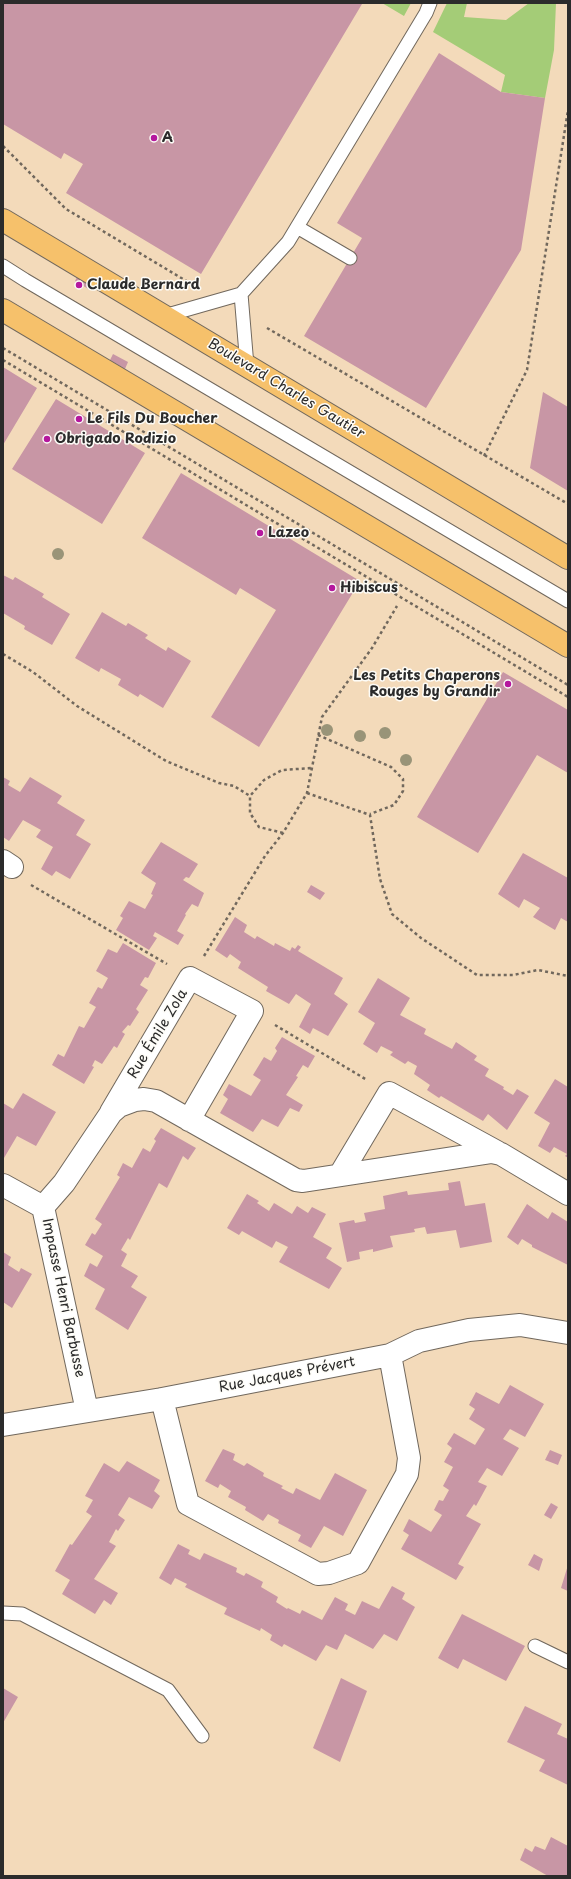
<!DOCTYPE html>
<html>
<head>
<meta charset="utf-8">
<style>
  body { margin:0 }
  #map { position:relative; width:571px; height:1879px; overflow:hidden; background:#f3daba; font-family:"Playpen Sans",sans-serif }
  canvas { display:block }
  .frame { position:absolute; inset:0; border:4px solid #2b2b2b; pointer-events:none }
</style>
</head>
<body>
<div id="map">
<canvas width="571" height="1879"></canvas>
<div class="frame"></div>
</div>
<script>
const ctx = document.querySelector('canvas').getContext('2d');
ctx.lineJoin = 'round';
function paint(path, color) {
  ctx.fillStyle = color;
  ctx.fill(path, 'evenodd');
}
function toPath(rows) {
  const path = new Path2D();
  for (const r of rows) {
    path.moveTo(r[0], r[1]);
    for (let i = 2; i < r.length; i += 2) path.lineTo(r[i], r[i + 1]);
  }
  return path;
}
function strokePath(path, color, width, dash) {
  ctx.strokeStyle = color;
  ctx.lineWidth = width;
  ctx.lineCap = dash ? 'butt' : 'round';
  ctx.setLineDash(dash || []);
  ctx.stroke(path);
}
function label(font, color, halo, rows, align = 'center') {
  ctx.font = font + ' "Playpen Sans",sans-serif';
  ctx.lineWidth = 3;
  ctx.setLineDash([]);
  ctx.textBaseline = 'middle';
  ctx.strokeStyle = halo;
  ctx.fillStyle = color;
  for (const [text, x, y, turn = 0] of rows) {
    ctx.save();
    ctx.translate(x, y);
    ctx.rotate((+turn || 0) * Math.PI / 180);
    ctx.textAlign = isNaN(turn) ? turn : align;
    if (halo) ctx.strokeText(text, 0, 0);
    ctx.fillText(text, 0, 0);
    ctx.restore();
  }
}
paint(toPath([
  [382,3,411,3,404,16],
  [447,3,467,3,464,17,506,20,529,3,556,3,554,50,545,98,501,92,505,75,433,32]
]), '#a4cc77');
paint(toPath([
  [3,3,360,3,362,4,201,274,66,193,83,164,64,153,61,159,3,124],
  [439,53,501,92,545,98,521,250,426,408,304,336,362,238,337,223],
  [78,275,93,284,90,290,75,281],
  [113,354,128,362,125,369,110,360],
  [3,367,37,388,3,445],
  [543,392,568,407,568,491,530,468],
  [56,399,145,453,102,524,12,469],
  [181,473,360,581,259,747,211,717,276,610,240,588,236,595,142,538],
  [3,575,13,580,15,577,44,594,42,597,70,614,52,645,24,629,25,626,3,613],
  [102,612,126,626,128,623,148,635,145,638,166,651,168,647,191,661,163,708,140,694,138,697,118,685,121,679,101,668,99,672,75,658],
  [503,672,568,710,568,773,537,755,478,853,417,817],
  [3,777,10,781,8,785,20,792,30,777,62,796,57,803,85,820,76,835,91,844,70,879,56,871,52,876,41,869,53,847,36,837,41,830,23,820,9,841,3,837],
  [161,842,198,864,189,878,186,877,183,880,204,893,198,907,192,904,185,914,186,915,177,931,184,935,178,945,155,932,153,936,157,938,149,950,116,930,123,918,120,916,129,901,145,909,153,895,151,894,156,883,141,873],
  [523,853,568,878,568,922,561,918,555,930,533,917,540,908,524,899,519,908,498,894],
  [311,885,325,893,320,900,307,892],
  [235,917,247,925,244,932,255,939,257,936,274,946,275,943,290,951,292,947,295,949,298,945,301,947,298,951,343,978,334,994,348,1004,328,1036,313,1028,310,1034,299,1027,311,1004,296,994,289,1004,266,991,268,987,238,968,241,962,230,954,227,958,215,950],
  [123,943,156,963,148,978,145,977,140,985,148,990,136,1009,139,1012,130,1026,128,1025,122,1032,125,1034,117,1048,114,1046,102,1064,95,1060,92,1066,94,1067,84,1084,52,1065,58,1054,64,1057,79,1026,84,1028,96,1007,89,1003,98,987,102,989,108,978,96,971,108,949,117,953],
  [378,978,410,998,400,1015,426,1029,424,1034,452,1049,456,1042,477,1056,474,1060,489,1069,485,1076,504,1087,503,1089,513,1095,517,1089,529,1096,507,1130,488,1114,483,1121,441,1096,439,1098,427,1090,430,1085,414,1074,417,1066,408,1061,405,1064,390,1055,393,1052,381,1046,377,1053,363,1044,375,1023,358,1012],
  [282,1037,315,1056,308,1068,303,1065,296,1076,298,1077,286,1095,303,1105,299,1112,290,1108,278,1127,262,1119,253,1132,220,1113,228,1099,223,1095,229,1084,251,1096,261,1080,253,1075,264,1057,271,1061,277,1051,275,1048],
  [555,1079,568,1087,568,1158,565,1156,567,1154,554,1147,550,1153,538,1146,550,1123,534,1113],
  [23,1093,56,1112,36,1146,17,1136,4,1158,3,1103,13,1109],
  [161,1128,196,1148,188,1160,183,1156,167,1188,159,1183,130,1240,128,1238,121,1250,127,1254,121,1266,138,1276,131,1287,147,1297,128,1330,95,1309,105,1289,84,1276,90,1263,97,1267,103,1256,85,1245,92,1233,95,1235,102,1224,95,1219,120,1177,117,1175,123,1163,132,1168,143,1148,150,1152,156,1141,154,1139],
  [460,1181,465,1206,485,1203,492,1242,460,1248,456,1230,427,1234,425,1227,414,1229,415,1232,390,1236,393,1247,373,1252,373,1249,359,1252,360,1259,347,1262,339,1223,354,1220,355,1223,366,1221,364,1213,385,1209,383,1196,407,1191,408,1195,449,1190,448,1183],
  [247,1194,259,1201,257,1203,269,1211,274,1203,292,1214,297,1206,308,1213,312,1207,326,1214,313,1237,332,1248,326,1258,342,1268,329,1289,279,1262,288,1247,276,1241,272,1248,242,1231,239,1235,227,1228],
  [527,1204,548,1219,552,1212,568,1222,568,1265,532,1247,532,1245,522,1239,518,1245,507,1237],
  [3,1252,11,1257,8,1265,19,1272,21,1268,32,1274,12,1308,3,1302,4,1295],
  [510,1385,544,1404,525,1437,510,1429,503,1439,519,1448,502,1476,487,1468,478,1482,487,1486,476,1506,474,1504,466,1516,481,1524,458,1564,464,1567,456,1580,401,1549,409,1535,403,1531,409,1519,431,1532,442,1515,434,1510,439,1500,443,1501,449,1490,443,1486,453,1467,444,1462,452,1448,447,1444,454,1433,475,1445,485,1429,469,1419,475,1409,469,1405,476,1392,499,1404],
  [223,1449,235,1454,233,1460,244,1466,247,1463,264,1473,263,1476,283,1486,281,1488,293,1494,296,1488,320,1500,335,1473,367,1490,343,1536,324,1526,311,1548,298,1541,301,1535,278,1523,279,1520,268,1514,263,1521,245,1510,246,1507,228,1497,231,1491,220,1484,218,1488,205,1481],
  [550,1450,562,1455,558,1465,545,1460],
  [127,1461,160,1480,154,1491,160,1496,152,1509,129,1497,118,1515,125,1520,118,1531,116,1529,109,1542,116,1546,94,1579,118,1593,111,1605,104,1600,95,1614,62,1594,70,1580,55,1571,70,1544,72,1545,92,1516,86,1512,93,1500,85,1496,104,1463,119,1472],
  [551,1503,558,1507,551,1519,544,1515],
  [178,1544,190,1550,188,1554,200,1560,204,1553,237,1568,236,1572,244,1576,246,1573,263,1582,261,1587,278,1597,276,1602,287,1609,288,1608,300,1614,302,1610,322,1620,335,1597,348,1604,345,1610,355,1615,362,1601,379,1609,392,1586,405,1593,402,1599,415,1607,397,1641,384,1634,373,1649,345,1634,337,1650,326,1645,316,1661,284,1644,282,1647,270,1640,272,1635,261,1628,260,1631,224,1614,227,1608,185,1587,187,1584,175,1578,171,1585,159,1578],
  [534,1554,543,1559,539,1571,528,1565],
  [568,1565,568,1591,561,1588],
  [462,1614,525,1646,506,1681,463,1659,458,1669,438,1658],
  [341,1678,367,1691,340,1762,313,1748],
  [3,1688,18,1697,3,1723],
  [525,1706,562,1724,557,1734,568,1739,568,1785,539,1771,545,1760,507,1742],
  [551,1837,568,1846,568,1876,548,1876,520,1860,525,1848,532,1852,535,1846,545,1850]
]), '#c896a5');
const lane = toPath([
  [297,227,350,258],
  [3,266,25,280,568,601],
  [241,294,288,242,426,13,430,3],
  [164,316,241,294,247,366],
  [3,1613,22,1614,168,1690,202,1736],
  [535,1646,568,1662]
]);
const street = toPath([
  [3,861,12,867],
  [111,1112,190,978,252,1011,189,1120],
  [340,1175,389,1093,497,1152],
  [3,1185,43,1207,87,1411],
  [43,1207,64,1183,111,1113,119,1106,135,1100,144,1099,156,1101,296,1180,303,1181,492,1152,501,1154,568,1194],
  [162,1399,188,1504,318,1574,329,1573,358,1563,407,1474,409,1458,390,1355],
  [3,1425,162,1399,390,1355,419,1341,469,1330,520,1325,568,1333]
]);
const primary = toPath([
  [3,220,568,558],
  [3,310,568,646]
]);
strokePath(lane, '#71685d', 15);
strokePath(street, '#71685d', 24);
strokePath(primary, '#71685d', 24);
strokePath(toPath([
  [3,146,66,209,193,285],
  [267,328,568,504],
  [3,348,568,685],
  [3,360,568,697],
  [484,456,527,370,568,110],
  [3,654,33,672,77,706,166,761,219,783,234,786,250,796],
  [318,735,391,767,403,779,403,791,394,805,370,814],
  [307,793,370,815,380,879,392,914,421,938,477,975,513,975,538,970,568,976],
  [283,833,259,827,250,813,250,796,264,780,282,770,312,768],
  [31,885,167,964],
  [204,956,265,856,283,833,307,793,322,717,372,648,397,606],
  [275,1025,367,1080]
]), '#71685d', 2.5, [3, 3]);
strokePath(lane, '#fff', 13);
strokePath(street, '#fff', 22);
strokePath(primary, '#f6c16b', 22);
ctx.fillStyle = '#999478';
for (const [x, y] of [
  [58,554],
  [327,730],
  [385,733],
  [360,736],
  [406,760]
]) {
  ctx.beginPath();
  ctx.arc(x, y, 6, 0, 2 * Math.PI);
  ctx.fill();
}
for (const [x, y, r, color] of [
  [154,138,4,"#b5179e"],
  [79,285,4,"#b5179e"],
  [79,419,4,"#b5179e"],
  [47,439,4,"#b5179e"],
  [260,533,4,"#b5179e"],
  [332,588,4,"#b5179e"],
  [508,684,4,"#b5179e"]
]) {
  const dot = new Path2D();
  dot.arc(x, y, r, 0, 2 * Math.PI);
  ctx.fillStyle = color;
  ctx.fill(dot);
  strokePath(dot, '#fdfcf7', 1.5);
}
label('bold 14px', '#2b2b2b', '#fdfcf7', [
  ["A",162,138],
  ["Claude Bernard",87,285],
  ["Le Fils Du Boucher",87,419],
  ["Obrigado Rodizio",55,439],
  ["Lazeo",268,533],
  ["Hibiscus",340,588],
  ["Les Petits Chaperons",500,676,"right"],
  ["Rouges by Grandir",500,692,"right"]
], 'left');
label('14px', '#2b2b2b', '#fdfcf7', [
  ["Boulevard Charles Gautier",286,389,31],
  ["Rue Émile Zola",158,1034,-59],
  ["Impasse Henri Barbusse",63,1298,78],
  ["Rue Jacques Prévert",287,1375,-11]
]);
</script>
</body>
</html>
